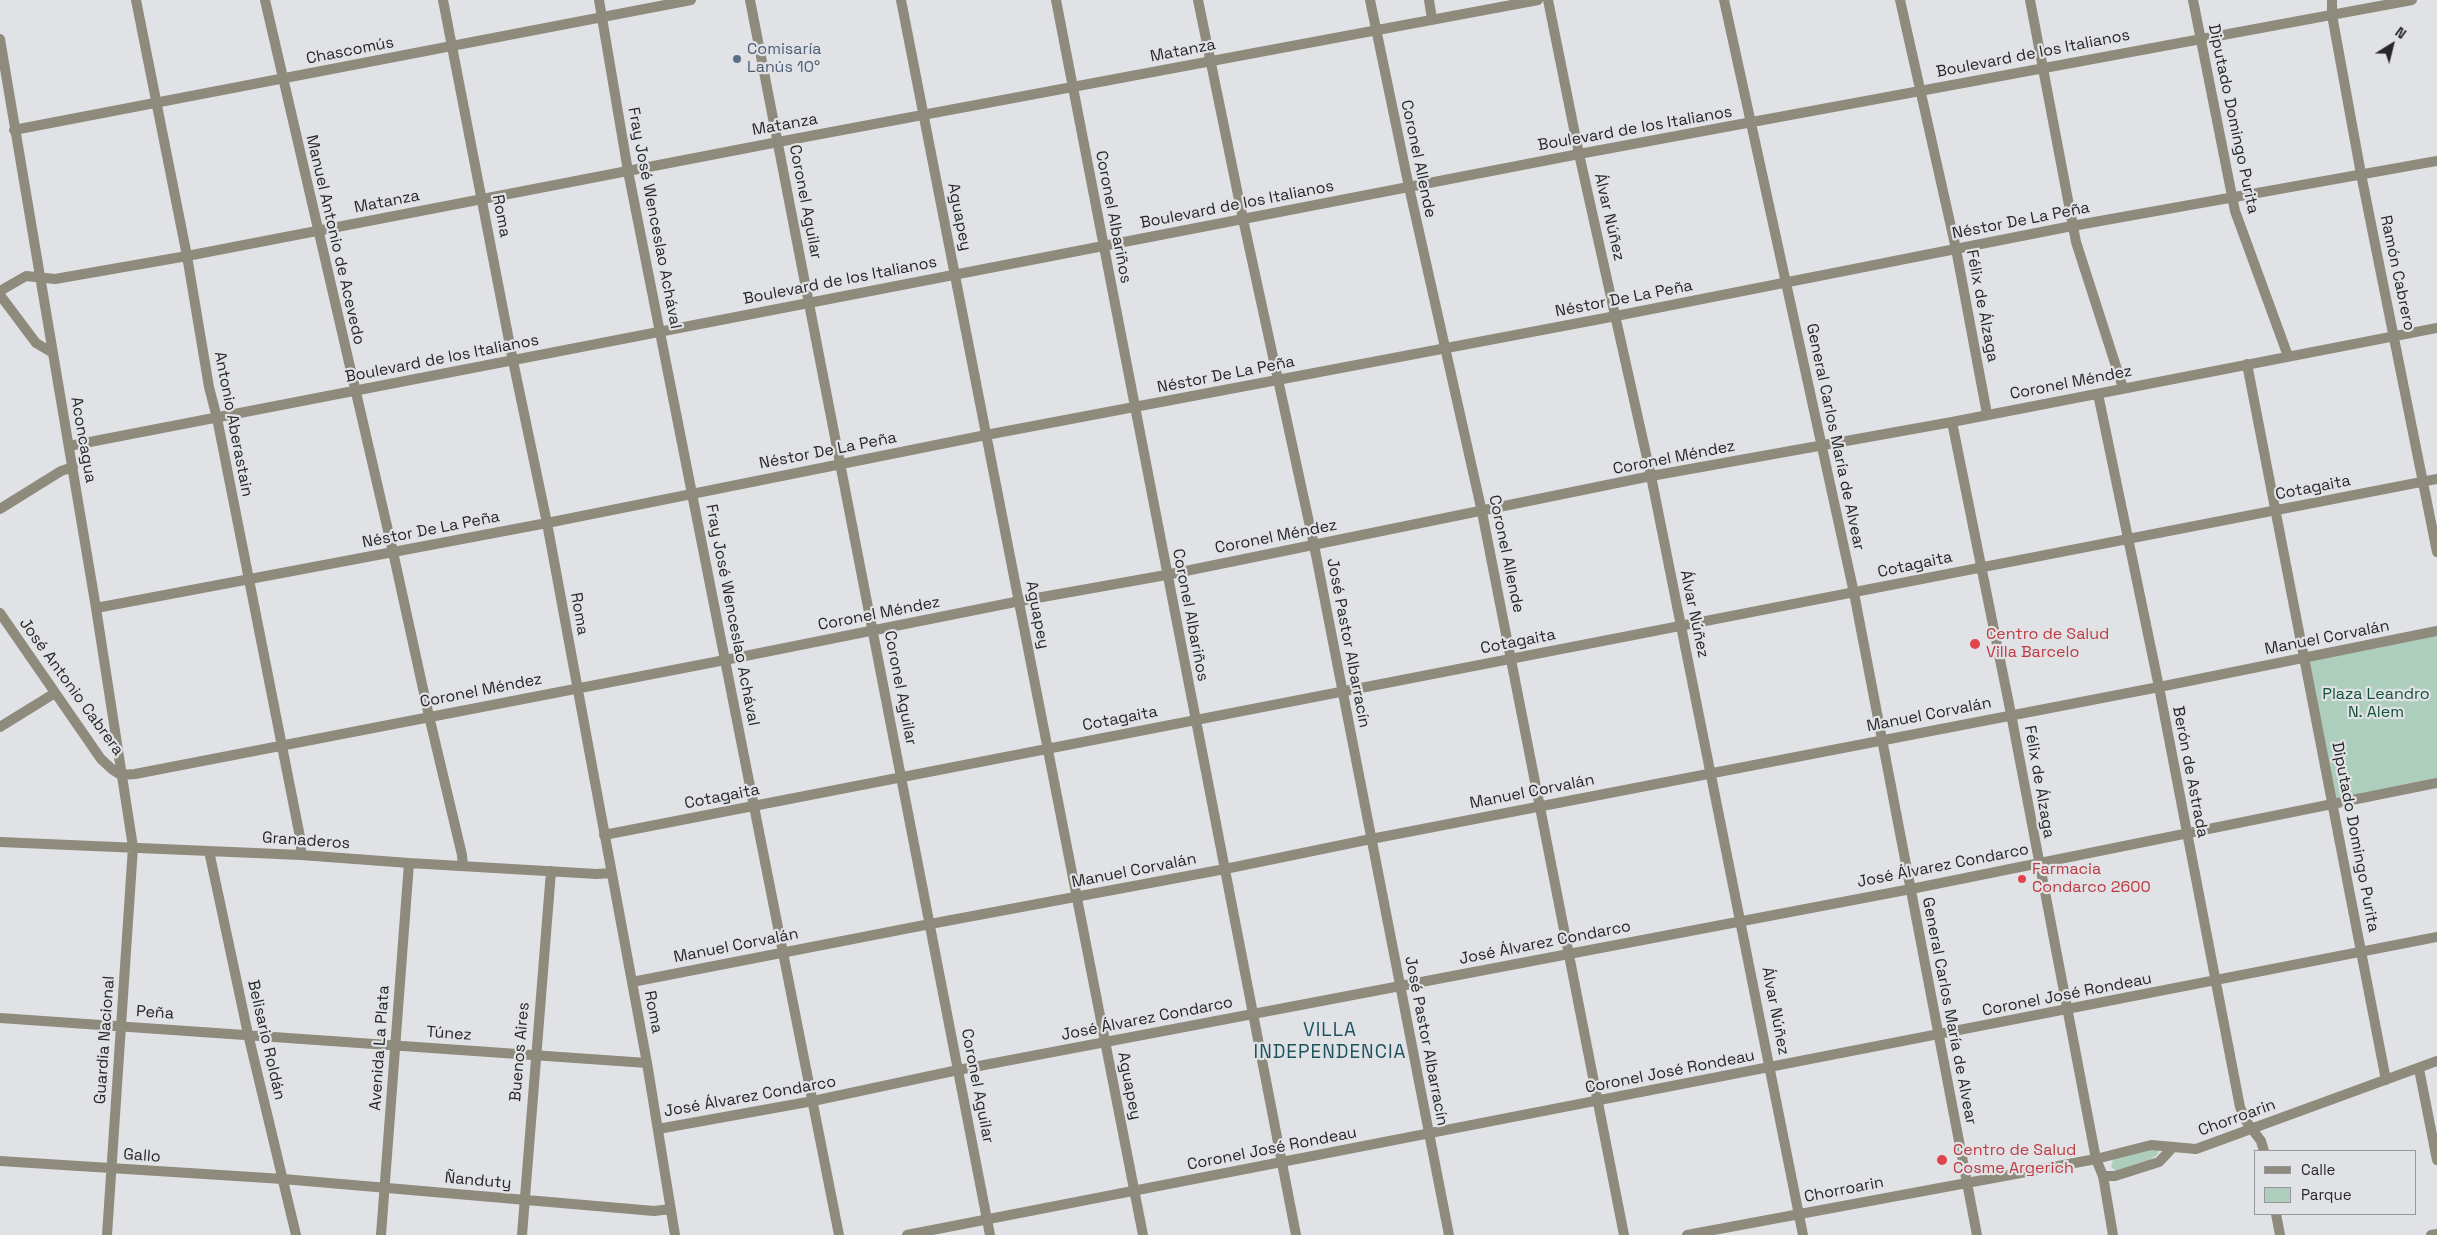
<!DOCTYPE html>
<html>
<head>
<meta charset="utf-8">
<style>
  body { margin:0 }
  #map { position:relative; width:2437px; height:1235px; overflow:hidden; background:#e0e2e5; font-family:"Space Grotesk",sans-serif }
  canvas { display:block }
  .legend { position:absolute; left:2254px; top:1150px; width:162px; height:65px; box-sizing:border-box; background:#e0e2e5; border:1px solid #969799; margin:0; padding:6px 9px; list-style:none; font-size:15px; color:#272728 }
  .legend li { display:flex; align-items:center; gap:10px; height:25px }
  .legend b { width:25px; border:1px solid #969799 }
  .north { position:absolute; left:2367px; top:20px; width:50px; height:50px; -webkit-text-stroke:4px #e0e2e5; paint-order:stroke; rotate:36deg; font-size:14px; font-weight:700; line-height:20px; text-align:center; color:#272728 }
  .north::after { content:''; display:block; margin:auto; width:18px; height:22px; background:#272728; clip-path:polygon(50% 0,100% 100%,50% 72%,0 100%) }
</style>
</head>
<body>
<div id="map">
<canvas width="2437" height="1235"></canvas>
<ul class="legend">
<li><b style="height:6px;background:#8e8a7c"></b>Calle</li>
<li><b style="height:14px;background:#aecebd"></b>Parque</li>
</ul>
<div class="north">N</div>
</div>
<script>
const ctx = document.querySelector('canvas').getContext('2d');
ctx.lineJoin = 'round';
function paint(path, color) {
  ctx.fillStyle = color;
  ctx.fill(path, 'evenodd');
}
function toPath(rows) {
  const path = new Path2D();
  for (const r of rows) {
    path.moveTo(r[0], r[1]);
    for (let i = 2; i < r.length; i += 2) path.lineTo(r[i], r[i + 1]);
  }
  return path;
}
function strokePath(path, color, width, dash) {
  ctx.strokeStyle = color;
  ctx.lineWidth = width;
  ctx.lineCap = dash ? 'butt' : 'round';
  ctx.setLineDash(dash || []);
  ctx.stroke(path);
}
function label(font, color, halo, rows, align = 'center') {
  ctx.font = font + ' "Space Grotesk",sans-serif';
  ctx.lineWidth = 4.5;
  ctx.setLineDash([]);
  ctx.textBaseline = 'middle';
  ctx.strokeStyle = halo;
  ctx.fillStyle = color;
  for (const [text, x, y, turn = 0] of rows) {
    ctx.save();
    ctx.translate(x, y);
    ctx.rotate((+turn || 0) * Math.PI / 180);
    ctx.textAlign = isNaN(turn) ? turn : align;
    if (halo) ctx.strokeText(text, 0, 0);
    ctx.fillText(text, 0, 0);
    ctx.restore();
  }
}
paint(toPath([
  [2437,631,2437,783,2334,803,2305,658],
  [2155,1148,2159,1151,2157,1155,2148,1161,2116,1171,2111,1167,2113,1159]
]), '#aecebd');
strokePath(toPath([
  [136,0,187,256,209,387,217,418,301,842,301,855],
  [265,0,393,552,429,716,462,855,463,866],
  [443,0,513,361,547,523,647,1063,675,1235],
  [599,0,628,171,839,1235],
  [750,0,990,1235],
  [901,0,1143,1235],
  [1056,0,1296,1235],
  [1198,0,1243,219,1314,545,1449,1235],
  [1370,0,1409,187,1482,512,1624,1235],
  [1429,0,1432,19],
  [1548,0,1579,154,1651,476,1803,1235],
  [1724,0,1854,593,1977,1235],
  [1900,0,1956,249,1987,414],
  [2030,0,2076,242,2123,388],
  [2193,0,2235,211,2288,356],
  [2332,0,2332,15,2361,174,2437,552],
  [0,39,96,608,133,847,107,1235],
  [14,130,691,0],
  [0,291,26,276,55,279,187,256,778,142,1538,0],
  [0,295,36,343,53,353],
  [2247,364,2386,1080],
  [2098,394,2159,687,2240,1107,2246,1121,2261,1141,2264,1151],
  [1952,422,2011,714,2096,1159,2103,1176,2113,1235],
  [69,446,1579,154,2412,0],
  [0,509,61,471,73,467],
  [96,608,547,523,986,435,1616,316,2072,226,2437,161],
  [0,613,101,759,113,770,121,775,135,774,725,660,1020,601,1166,575,1651,476,1952,422,2437,328],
  [0,727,55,693],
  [604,835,2437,479],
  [0,842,301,855,409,863,597,874,611,873],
  [209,851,248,1034,296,1235],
  [632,982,930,924,1225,869,1371,839,2159,687,2437,631],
  [0,1018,647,1063],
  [2419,1069,2437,1160],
  [658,1129,813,1101,958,1070,1911,889,2437,783],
  [0,1161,283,1179,654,1211,671,1209],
  [2103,1176,2115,1176,2159,1162,2173,1147],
  [2276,1214,2280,1235],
  [381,1235,409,863],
  [522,1235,551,871],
  [907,1235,2437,937],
  [1687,1235,2096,1159,2151,1145,2196,1149,2437,1061],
  [2431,1235,2437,1234]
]), '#8e8a7c', 10);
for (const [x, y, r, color] of [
  [737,59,5,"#5c6f8a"],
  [1975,644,6,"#e0444e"],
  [2022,879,5,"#e0444e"],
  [1942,1160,6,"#e0444e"]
]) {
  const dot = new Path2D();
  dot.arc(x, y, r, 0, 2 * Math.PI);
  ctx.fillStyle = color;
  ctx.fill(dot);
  strokePath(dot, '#e0e2e5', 2);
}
label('16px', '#4e5e75', '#e0e2e5', [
  ["Comisaría",747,50],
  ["Lanús 10°",747,68]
], 'left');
label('16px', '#272728', '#e0e2e5', [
  ["Chascomús",350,51,-11],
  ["Matanza",1183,51,-11],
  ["Boulevard de los Italianos",2033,54,-11],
  ["Diputado Domingo Purita",2233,119,78],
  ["Matanza",785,125,-10],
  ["Boulevard de los Italianos",1635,129,-10],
  ["Coronel Allende",1418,159,78],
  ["Matanza",387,202,-11],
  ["Coronel Aguilar",805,202,79],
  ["Boulevard de los Italianos",1237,205,-11],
  ["Roma",501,216,79],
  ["Aguapey",959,217,79],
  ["Coronel Albariños",1113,217,79],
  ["Álvar Núñez",1609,217,77],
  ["Fray José Wenceslao Achával",654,218,79],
  ["Néstor De La Peña",2021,221,-11],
  ["Manuel Antonio de Acevedo",335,240,77],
  ["Ramón Cabrero",2397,273,78],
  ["Boulevard de los Italianos",840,281,-11],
  ["Néstor De La Peña",1624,299,-11],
  ["Félix de Álzaga",1982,306,79],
  ["Boulevard de los Italianos",442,359,-11],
  ["Néstor De La Peña",1226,375,-11],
  ["Coronel Méndez",2071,383,-11],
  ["Antonio Aberastain",233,424,79],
  ["General Carlos María de Alvear",1835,437,78],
  ["Aconcagua",83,440,80],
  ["Néstor De La Peña",828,451,-11],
  ["Coronel Méndez",1674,458,-11],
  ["Cotagaita",2313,488,-11],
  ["Néstor De La Peña",431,530,-11],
  ["Coronel Méndez",1276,537,-11],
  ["Coronel Allende",1506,554,78],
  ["Cotagaita",1915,565,-12],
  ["Roma",579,614,80],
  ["Coronel Méndez",879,614,-11],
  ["Álvar Núñez",1694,614,78],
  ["Fray José Wenceslao Achával",732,615,79],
  ["Aguapey",1037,615,79],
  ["Coronel Albariños",1190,615,79],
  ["Manuel Corvalán",2327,638,-11],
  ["Cotagaita",1518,642,-11],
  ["José Pastor Albarracín",1348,643,79],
  ["José Antonio Cabrera",71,687,54],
  ["Coronel Aguilar",900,688,79],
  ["Coronel Méndez",481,691,-11],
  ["Manuel Corvalán",1929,715,-11],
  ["Cotagaita",1120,719,-11],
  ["Berón de Astrada",2190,772,79],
  ["Félix de Álzaga",2039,782,80],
  ["Manuel Corvalán",1532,792,-11],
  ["Cotagaita",722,797,-11],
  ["Diputado Domingo Purita",2355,837,79],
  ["Granaderos",306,841,4],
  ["José Álvarez Condarco",1943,866,-11],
  ["Manuel Corvalán",1134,871,-11],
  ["José Álvarez Condarco",1545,943,-11],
  ["Manuel Corvalán",736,946,-11],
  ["Coronel José Rondeau",2067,995,-11],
  ["Álvar Núñez",1775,1011,79],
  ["General Carlos María de Alvear",1949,1011,79],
  ["Roma",653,1012,79],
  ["Peña",155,1013,4],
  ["José Álvarez Condarco",1147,1019,-11],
  ["Túnez",449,1034,4],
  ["Guardia Nacional",105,1040,-86],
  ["Belisario Roldán",266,1040,77],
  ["José Pastor Albarracín",1426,1041,79],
  ["Avenida La Plata",380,1048,-86],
  ["Buenos Aires",520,1052,-85],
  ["Coronel José Rondeau",1670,1072,-11],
  ["Coronel Aguilar",977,1086,79],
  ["Aguapey",1129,1086,79],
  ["José Álvarez Condarco",750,1097,-10],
  ["Chorroarin",2237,1118,-20],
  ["Coronel José Rondeau",1272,1149,-11],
  ["Gallo",142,1156,4],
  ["Ñanduty",478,1181,5],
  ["Chorroarin",1844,1190,-11]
]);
label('16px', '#be3a42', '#e0e2e5', [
  ["Centro de Salud",1986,635],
  ["Villa Barcelo",1986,653],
  ["Farmacia",2032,870],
  ["Condarco 2600",2032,888],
  ["Centro de Salud",1953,1151],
  ["Cosme Argerich",1953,1169]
], 'left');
label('16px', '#125138', '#e0e2e5', [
  ["Plaza Leandro",2376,695],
  ["N. Alem",2376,713]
]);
ctx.letterSpacing = '1px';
label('19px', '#1c535f', '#e0e2e5', [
  ["VILLA",1330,1031],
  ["INDEPENDENCIA",1330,1053]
]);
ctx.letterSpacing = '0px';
</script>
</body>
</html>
